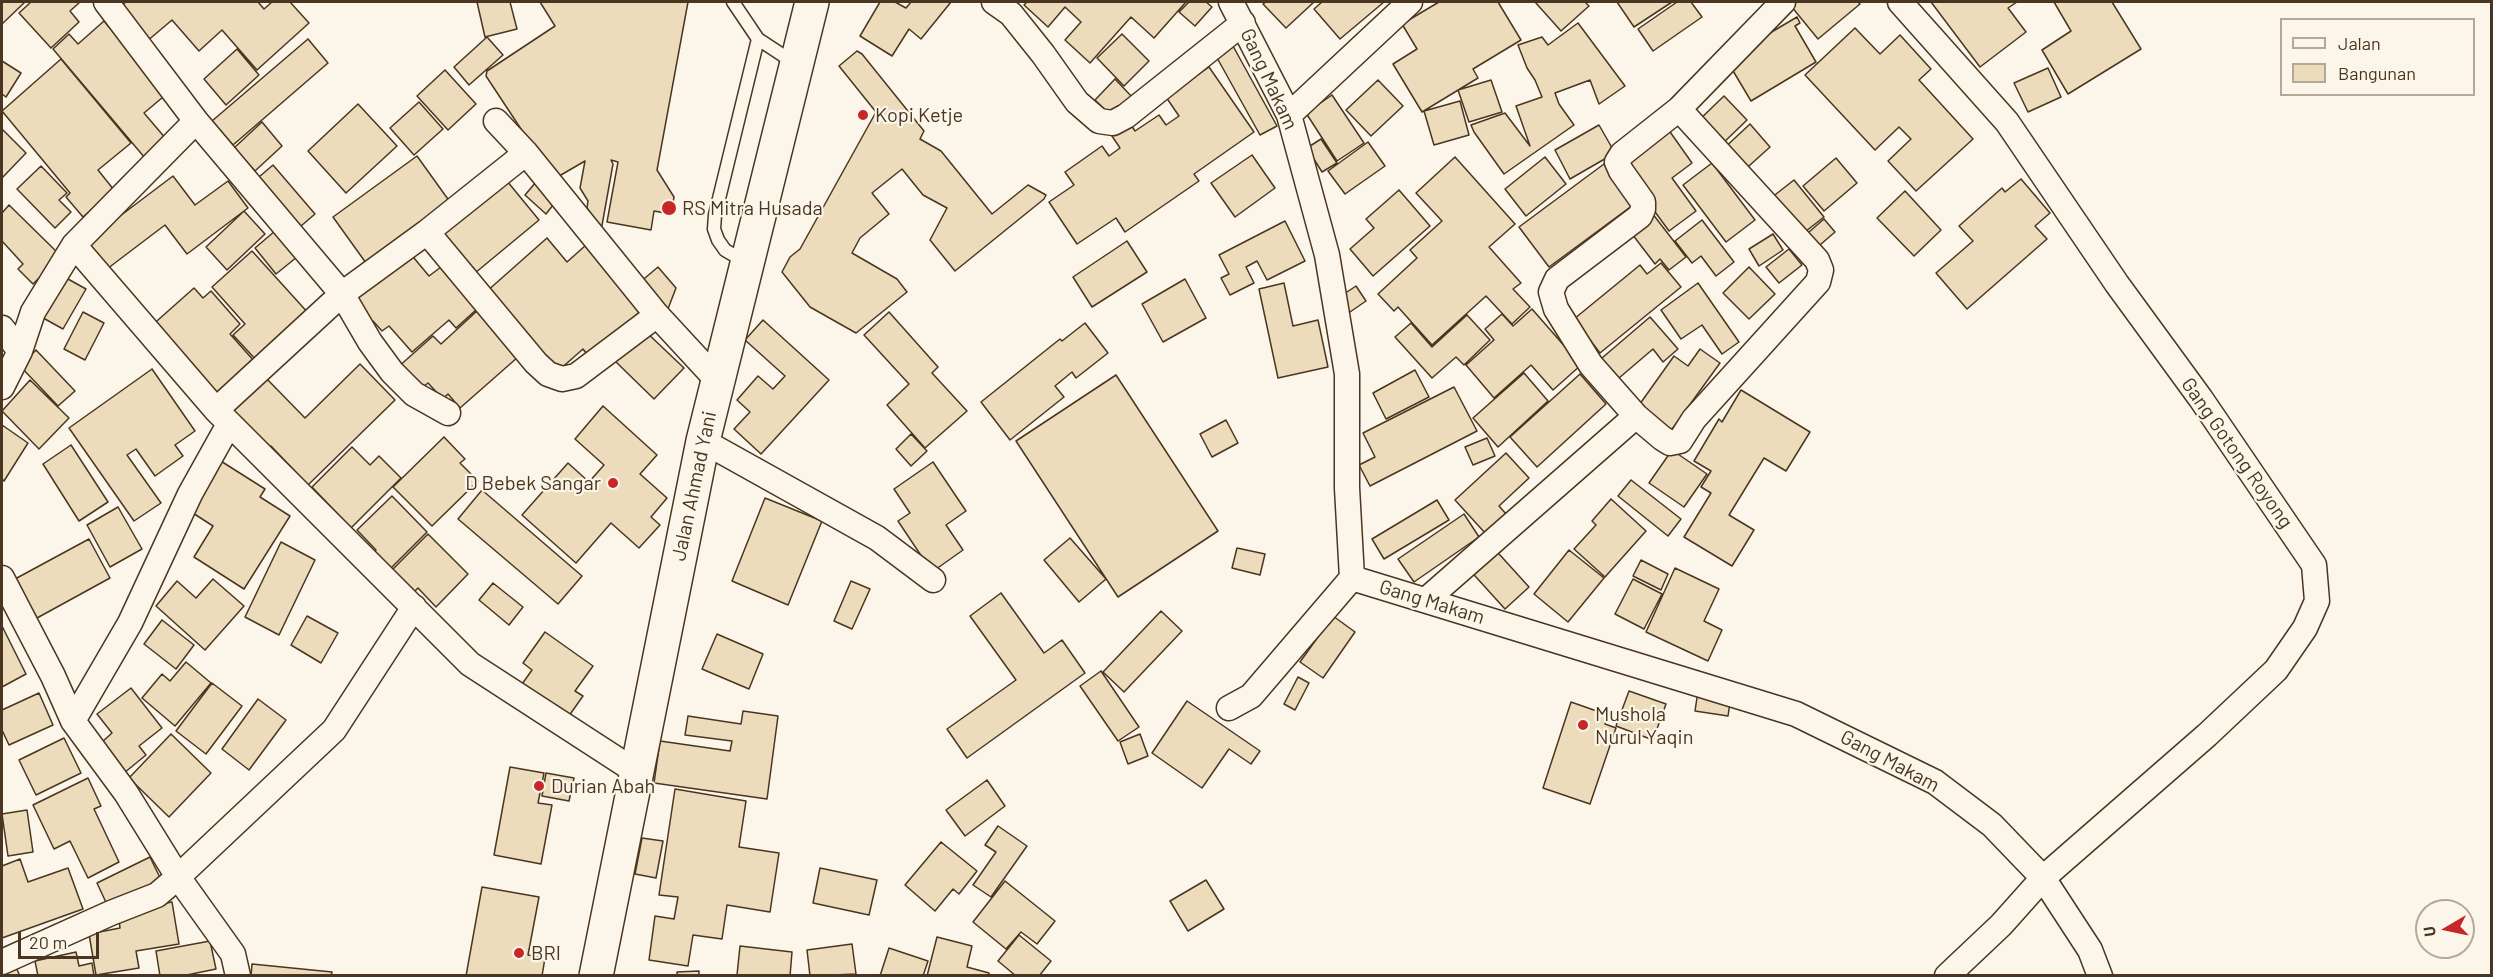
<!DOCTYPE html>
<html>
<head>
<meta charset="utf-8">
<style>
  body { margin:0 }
  #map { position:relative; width:2493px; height:977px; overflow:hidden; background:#fbf6e9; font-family:Barlow,sans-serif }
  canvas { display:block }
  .frame { position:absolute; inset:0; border:3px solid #4a3520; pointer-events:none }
  .legend { position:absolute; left:2280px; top:18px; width:195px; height:78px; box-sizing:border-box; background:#fbf6e9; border:2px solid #b4a999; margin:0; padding:8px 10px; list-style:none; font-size:18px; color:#4a3520 }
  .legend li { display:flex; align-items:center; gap:12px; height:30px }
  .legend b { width:30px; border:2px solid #b4a999 }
  .north { position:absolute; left:2415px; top:899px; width:60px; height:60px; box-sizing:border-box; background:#fbf6e9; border:2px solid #b4a999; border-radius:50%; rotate:261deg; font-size:16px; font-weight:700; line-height:24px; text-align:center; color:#4a3520 }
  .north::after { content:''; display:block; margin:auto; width:21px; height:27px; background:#c62828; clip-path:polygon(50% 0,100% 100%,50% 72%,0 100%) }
  .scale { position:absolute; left:18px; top:932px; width:81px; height:27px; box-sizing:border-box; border:3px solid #4a3520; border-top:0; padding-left:8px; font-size:18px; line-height:21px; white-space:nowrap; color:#4a3520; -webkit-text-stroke:4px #fbf6e9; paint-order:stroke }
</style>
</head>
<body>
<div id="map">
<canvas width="2493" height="977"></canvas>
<div class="frame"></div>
<ul class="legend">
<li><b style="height:8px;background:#fbf6e9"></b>Jalan</li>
<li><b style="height:16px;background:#ecdcbc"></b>Bangunan</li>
</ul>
<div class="north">U</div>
<div class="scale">20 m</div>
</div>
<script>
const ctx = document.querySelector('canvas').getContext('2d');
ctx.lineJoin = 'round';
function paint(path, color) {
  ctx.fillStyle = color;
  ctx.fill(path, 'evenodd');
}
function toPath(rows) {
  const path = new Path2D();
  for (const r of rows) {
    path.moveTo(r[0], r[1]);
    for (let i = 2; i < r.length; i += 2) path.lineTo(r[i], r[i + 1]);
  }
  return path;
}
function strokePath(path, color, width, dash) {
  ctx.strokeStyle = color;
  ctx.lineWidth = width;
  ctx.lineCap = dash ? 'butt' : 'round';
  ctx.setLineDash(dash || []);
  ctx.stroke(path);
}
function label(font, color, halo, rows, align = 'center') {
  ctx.font = font + ' Barlow,sans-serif';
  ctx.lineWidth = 4.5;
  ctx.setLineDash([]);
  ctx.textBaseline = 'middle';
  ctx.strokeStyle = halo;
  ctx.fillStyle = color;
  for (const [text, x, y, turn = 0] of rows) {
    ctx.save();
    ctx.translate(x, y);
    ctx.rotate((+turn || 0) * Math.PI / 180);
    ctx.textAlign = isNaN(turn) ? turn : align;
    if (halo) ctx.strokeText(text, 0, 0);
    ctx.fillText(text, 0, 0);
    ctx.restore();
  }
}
const building = toPath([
  [2,2,25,2,2,24,2,2],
  [31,2,80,2,70,11,79,22,51,48,19,13,31,2],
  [126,2,258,2,264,9,272,2,290,2,309,23,257,70,222,30,199,51,172,20,146,42,117,9,126,2],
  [477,2,510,2,517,29,485,37,477,2],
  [540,2,688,2,657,170,674,197,671,214,654,211,651,230,607,222,618,162,611,160,613,164,601,231,587,208,588,201,580,188,585,161,554,179,486,76,487,71,555,26,540,2],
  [880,2,895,2,906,8,911,2,951,2,921,39,909,29,892,56,860,36,880,2],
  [1027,2,1186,2,1154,38,1131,17,1090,63,1065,40,1081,22,1065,7,1048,27,1024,5,1027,2],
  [1189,2,1206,2,1212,7,1195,26,1179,12,1189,2],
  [1266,2,1314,2,1286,28,1263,4,1266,2],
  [1322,2,1384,2,1340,39,1314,9,1322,2],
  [1439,2,1498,2,1521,40,1473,69,1478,78,1422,112,1393,64,1417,49,1402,24,1439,2],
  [1535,2,1585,2,1589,6,1561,31,1535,2],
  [1617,2,1672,2,1634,27,1617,2],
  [1677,2,1691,2,1702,17,1653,51,1638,29,1677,2],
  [1797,2,1858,2,1860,4,1818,39,1791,6,1797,2],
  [1931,2,2017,2,2008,8,2026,32,1980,67,1931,2],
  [2054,2,2112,2,2141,49,2068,94,2042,50,2071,31,2054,2],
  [1797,17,1800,23,1795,26,1816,62,1751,101,1726,59,1797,17],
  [104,21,115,34,120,29,169,92,144,113,167,140,145,158,53,49,69,34,78,44,104,21],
  [1578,23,1625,86,1599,104,1590,80,1555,93,1559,104,1574,125,1504,174,1474,132,1471,125,1505,113,1530,146,1516,106,1542,97,1535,80,1527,68,1518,45,1542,37,1548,45,1578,23],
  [1855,28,1880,54,1900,35,1931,69,1919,80,1973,139,1916,191,1888,161,1911,139,1899,127,1875,150,1805,75,1855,28],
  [1122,34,1149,61,1124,86,1097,58,1122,34],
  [487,37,503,55,469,85,454,67,487,37],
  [308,39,328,63,233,145,212,121,308,39],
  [1233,46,1277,126,1260,135,1216,56,1233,46],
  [237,49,259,75,226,105,204,79,237,49],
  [857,51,862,54,924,131,920,139,941,151,992,214,1028,185,1046,195,1044,199,955,271,930,240,947,208,923,195,902,169,872,193,889,214,860,238,852,253,897,279,907,292,856,333,810,307,782,272,790,257,800,249,876,112,839,66,857,51],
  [61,59,131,143,98,170,114,190,83,217,66,197,70,193,2,111,61,59],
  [2,61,21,73,6,97,2,94,2,61],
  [1209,67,1254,132,1194,174,1199,181,1125,232,1116,218,1077,244,1049,202,1074,185,1065,172,1102,146,1109,156,1120,148,1110,133,1128,120,1135,131,1159,115,1166,125,1179,116,1166,97,1209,67],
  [2048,68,2061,97,2028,112,2014,83,2048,68],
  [445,70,476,104,448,130,417,96,445,70],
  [1115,79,1133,98,1113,118,1095,100,1115,79],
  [1378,80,1403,106,1371,136,1346,110,1378,80],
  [1491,80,1502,112,1469,122,1458,90,1491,80],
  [1332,95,1364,143,1337,161,1306,113,1332,95],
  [1724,96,1747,120,1718,148,1695,124,1724,96],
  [1460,101,1469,135,1434,145,1424,111,1460,101],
  [419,102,443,129,414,155,390,128,419,102],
  [358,104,397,146,346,193,308,151,358,104],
  [262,122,282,146,255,171,234,148,262,122],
  [1750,124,1770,147,1740,174,1720,152,1750,124],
  [1599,125,1615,153,1570,179,1555,150,1599,125],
  [2,129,26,153,2,178,2,129],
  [1668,129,1692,163,1672,178,1696,211,1669,231,1620,164,1668,129],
  [1321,139,1337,163,1322,172,1307,148,1321,139],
  [1368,142,1385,166,1345,194,1328,171,1368,142],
  [1252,155,1275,188,1235,217,1211,183,1252,155],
  [417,156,450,202,366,263,333,217,417,156],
  [1455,157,1515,224,1489,247,1521,283,1513,289,1530,307,1512,324,1486,296,1432,345,1398,307,1394,311,1378,294,1417,258,1410,250,1442,221,1416,193,1455,157],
  [1545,157,1566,184,1526,216,1505,189,1545,157],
  [1836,158,1857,183,1824,211,1803,186,1836,158],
  [1712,163,1755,220,1726,242,1683,185,1712,163],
  [1604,164,1633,205,1549,267,1519,227,1604,164],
  [273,165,315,214,294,232,252,183,273,165],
  [41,166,67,193,59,200,71,212,55,228,17,189,41,166],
  [173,176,195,205,228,181,248,208,187,254,165,225,103,272,83,244,173,176],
  [2021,179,2050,213,2035,226,2047,239,1967,309,1936,273,1973,241,1959,226,2002,188,2005,192,2021,179],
  [1794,180,1824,217,1801,235,1771,198,1794,180],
  [507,181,539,220,469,278,437,238,507,181],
  [536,182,557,200,546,214,525,195,536,182],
  [1399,190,1430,226,1373,276,1350,249,1374,228,1366,219,1399,190],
  [1905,191,1941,230,1914,256,1877,218,1905,191],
  [9,205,61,256,33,284,18,269,23,264,2,241,2,213,9,205],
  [244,211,265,234,227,270,206,247,244,211],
  [1652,213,1686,257,1669,270,1660,259,1655,264,1629,230,1652,213],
  [1824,219,1835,232,1813,251,1802,238,1824,219],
  [1702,220,1734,262,1716,276,1701,256,1692,263,1675,241,1702,220],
  [1285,221,1305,261,1267,280,1257,261,1246,267,1254,283,1230,295,1221,278,1229,274,1219,255,1285,221],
  [275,231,297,257,276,274,255,248,275,231],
  [1773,234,1783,250,1759,266,1749,249,1773,234],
  [547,238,567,262,586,245,643,309,589,357,583,349,558,371,486,292,547,238],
  [1127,241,1147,272,1092,307,1073,277,1127,241],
  [1789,249,1802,265,1779,283,1766,267,1789,249],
  [252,251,310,315,258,362,233,335,245,324,212,287,252,251],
  [409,252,429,276,441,267,477,309,456,328,449,320,412,352,389,326,382,331,373,321,367,327,354,299,409,252],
  [1661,263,1681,287,1600,353,1574,319,1640,265,1647,274,1661,263],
  [658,267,676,288,666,314,639,283,658,267],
  [1749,267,1775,294,1749,319,1723,293,1749,267],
  [59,274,86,289,63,329,36,314,59,274],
  [1185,279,1206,318,1163,342,1142,304,1185,279],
  [1284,283,1293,326,1318,320,1328,367,1278,378,1259,289,1284,283],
  [1698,283,1739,342,1722,354,1702,325,1681,339,1661,310,1698,283],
  [1356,286,1366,301,1350,312,1341,296,1356,286],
  [194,288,203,298,211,291,240,324,230,334,255,362,219,395,198,371,149,328,194,288],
  [1532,309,1581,365,1553,390,1531,365,1494,398,1466,365,1494,340,1485,329,1502,314,1513,326,1532,309],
  [477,311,518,357,460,408,448,394,443,399,428,383,417,392,397,368,433,336,441,344,477,311],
  [83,312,104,323,85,360,64,349,83,312],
  [889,312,938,367,932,373,967,411,925,448,887,405,909,384,864,335,889,312],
  [1467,315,1490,340,1464,365,1456,357,1432,378,1395,337,1411,323,1432,347,1467,315],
  [1650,317,1678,349,1663,362,1653,349,1612,384,1595,364,1650,317],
  [763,320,829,380,761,454,734,429,750,412,737,400,758,376,773,389,785,376,745,340,763,320],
  [1085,323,1108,353,1076,378,1072,372,1055,386,1064,397,1010,440,981,402,1060,339,1062,341,1085,323],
  [644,330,684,368,654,399,615,361,644,330],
  [1700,349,1720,363,1670,432,1637,408,1674,356,1688,366,1700,349],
  [36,350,75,391,58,406,20,366,36,350],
  [360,364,395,400,308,485,271,446,266,451,227,410,263,375,305,418,360,364],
  [152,369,195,431,175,445,183,456,155,476,136,449,127,455,161,503,134,521,69,428,152,369],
  [1415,370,1429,397,1386,419,1373,393,1415,370],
  [1524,373,1548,401,1498,447,1473,418,1524,373],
  [1580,374,1606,404,1537,467,1510,437,1580,374],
  [1116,375,1218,531,1118,597,1016,441,1116,375],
  [30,380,69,418,39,449,2,411,30,380],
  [1454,387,1477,431,1370,486,1359,465,1375,457,1363,433,1454,387],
  [1741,390,1810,432,1786,471,1764,458,1729,515,1754,530,1732,566,1684,537,1711,493,1701,487,1711,471,1694,461,1719,419,1722,422,1741,390],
  [603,406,657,455,640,474,667,498,651,517,660,525,639,548,611,523,576,563,522,515,568,463,589,482,604,465,575,439,603,406],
  [1226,420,1238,443,1212,457,1200,434,1226,420],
  [2,425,28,443,4,481,2,479,2,425],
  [911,434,927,451,911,466,896,449,911,434],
  [444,437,465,459,460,463,478,481,432,526,393,487,444,437],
  [1487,438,1495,456,1473,465,1465,447,1487,438],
  [71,445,108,502,79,521,43,464,71,445],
  [352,447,370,465,379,456,401,478,351,528,312,487,352,447],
  [1672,450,1707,474,1684,507,1649,483,1672,450],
  [1506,453,1529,478,1499,506,1507,515,1486,534,1455,500,1506,453],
  [216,458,265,489,260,497,290,516,244,589,194,557,213,526,185,508,216,458],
  [933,462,966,511,946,525,963,550,932,572,898,521,910,513,894,489,933,462],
  [1631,480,1681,519,1668,536,1618,496,1631,480],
  [482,490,582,576,558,604,458,519,482,490],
  [392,496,427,532,388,571,372,554,376,550,357,530,392,496],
  [765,498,822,521,788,605,732,581,765,498],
  [1611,499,1646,531,1605,577,1574,549,1596,525,1592,521,1611,499],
  [1437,500,1449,520,1384,559,1372,539,1437,500],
  [118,507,142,549,110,567,87,525,118,507],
  [1464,514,1479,537,1414,582,1398,559,1464,514],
  [428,534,468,574,436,607,418,588,412,594,390,572,428,534],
  [1070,538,1106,579,1079,602,1044,560,1070,538],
  [89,539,110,578,37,618,15,579,89,539],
  [281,542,315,560,279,635,245,617,281,542],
  [1490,544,1529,587,1505,609,1466,566,1490,544],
  [1237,548,1265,554,1260,575,1232,568,1237,548],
  [1569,550,1604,578,1568,622,1534,594,1569,550],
  [1641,560,1668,574,1661,590,1633,576,1641,560],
  [1675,568,1719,589,1704,621,1722,630,1708,661,1646,632,1675,568],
  [213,579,244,606,205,650,156,606,177,581,196,598,213,579],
  [1633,579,1662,594,1644,629,1615,614,1633,579],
  [851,581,870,589,852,629,834,621,851,581],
  [493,583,523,607,509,625,479,600,493,583],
  [1001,593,1044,653,1062,640,1085,673,967,758,947,729,1016,680,970,616,1001,593],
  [1161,611,1182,631,1124,692,1103,672,1161,611],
  [307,616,338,633,321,663,291,645,307,616],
  [1333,616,1355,632,1323,678,1300,662,1333,616],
  [162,620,194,645,176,669,144,644,162,620],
  [2,626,26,674,2,687,2,626],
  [545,632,593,666,575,691,583,696,566,720,520,687,532,670,523,663,545,632],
  [717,634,763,654,749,689,702,669,717,634],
  [186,662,211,683,175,726,142,698,162,674,170,681,186,662],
  [1101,671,1139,727,1118,741,1080,686,1101,671],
  [1298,677,1309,683,1295,710,1284,704,1298,677],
  [212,683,242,706,206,754,176,731,212,683],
  [131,688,162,728,139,746,146,755,124,773,101,743,112,733,97,714,131,688],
  [1629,691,1666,704,1653,740,1616,726,1629,691],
  [1698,691,1731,696,1728,716,1695,711,1698,691],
  [39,693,53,725,9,745,2,730,2,710,39,693],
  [258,699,286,720,249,770,222,749,258,699],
  [1187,701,1260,751,1251,764,1229,749,1202,788,1152,753,1187,701],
  [1571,702,1608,715,1605,724,1616,728,1590,804,1543,788,1571,702],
  [743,711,778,716,767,799,654,783,660,741,730,751,732,741,685,735,688,716,741,724,743,711],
  [171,734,211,773,169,817,129,778,171,734],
  [1140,734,1148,756,1128,764,1120,742,1140,734],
  [64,738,81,773,36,795,19,760,64,738],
  [510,767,544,773,538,803,552,805,541,864,494,855,510,767],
  [546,773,574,778,569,801,542,796,546,773],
  [88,778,101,806,94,809,119,862,88,878,70,841,54,849,33,805,88,778],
  [987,780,1005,806,965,836,946,810,987,780],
  [675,789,746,801,739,847,779,853,770,912,727,905,722,939,693,935,688,966,649,960,655,916,674,919,678,897,659,895,675,789],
  [27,810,33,852,8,856,2,814,27,810],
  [998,826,1027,846,991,897,973,885,996,852,985,845,998,826],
  [642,838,663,841,656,878,635,874,642,838],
  [941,842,977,871,959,894,953,889,935,911,905,885,941,842],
  [150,857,164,886,110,911,97,883,150,857],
  [20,859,28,882,68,868,83,909,2,938,2,866,20,859],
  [820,868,877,880,869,915,813,903,820,868],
  [1206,880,1224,909,1188,931,1170,901,1206,880],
  [1005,881,1055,921,1037,944,1021,932,1006,949,973,922,1005,881],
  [482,887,539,897,528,955,545,958,542,976,466,976,482,887],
  [172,902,179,944,136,951,139,968,96,975,89,934,120,928,118,912,172,902],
  [1019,935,1051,961,1039,976,1016,976,998,961,1019,935],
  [937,937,972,946,967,967,989,973,989,976,927,976,937,937],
  [210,941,216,969,182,976,160,976,156,951,210,941],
  [852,944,856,974,810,976,807,950,852,944],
  [740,946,792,952,790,976,737,975,740,946],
  [889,948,928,961,923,976,880,976,889,948],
  [76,952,79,966,92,963,94,976,38,976,35,961,76,952],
  [14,963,20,976,2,976,2,969,14,963],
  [252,964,332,972,331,976,251,976,252,964],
  [699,971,699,976,677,976,677,972,699,971]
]);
paint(building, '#ecdcbc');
strokePath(building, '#4a3520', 1.5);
const service = toPath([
  [733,2,758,39],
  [747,263,725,250,718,240,714,229,715,215,758,39,796,64]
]);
const minor = toPath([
  [106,2,196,121,342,294,370,342,392,372,414,394,448,413],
  [994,2,1011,14,1043,54,1077,102,1099,121,1113,123,1126,116,1243,23],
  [1231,2,1289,115,1327,255,1347,374,1347,488,1352,578,1796,714,1935,782,1992,825,2043,878,2090,950,2100,976],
  [1900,2,2007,122,2117,284,2201,399,2314,565,2317,601,2305,628,2276,670,2207,735,2043,878,2001,925,1947,976],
  [1289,115,1410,2],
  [496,121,526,153,657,315,718,381],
  [427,232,536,363,548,374,562,379,576,376,657,315],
  [74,245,216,410,470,664,635,771],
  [2,328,20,351],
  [2,387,20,351,33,312,74,245,196,121],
  [216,410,342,294,427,232,526,153],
  [1636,416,1591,365,1556,309,1551,292,1557,279,1640,216,1643,209,1643,202,1621,171,1617,162,1622,154,1679,109],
  [703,441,877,538,933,580],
  [2,578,53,676,73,721,126,793,178,877,233,954,238,976],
  [1426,600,1636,416,1662,438,1670,443,1680,441,1694,419,1818,282,1821,270,1817,260,1679,109,1783,2],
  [1229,708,1251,696,1352,578],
  [73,721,130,623,190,494,229,424],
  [2,962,111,913,157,895,178,877,334,730,414,607]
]);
const trunk = toPath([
  [596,976,703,441,812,2]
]);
strokePath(service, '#4a3520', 15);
strokePath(minor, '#4a3520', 27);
strokePath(trunk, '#4a3520', 36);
strokePath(service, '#fbf6e9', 12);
strokePath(minor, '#fbf6e9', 24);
strokePath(trunk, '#fbf6e9', 33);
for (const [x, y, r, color] of [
  [863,115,6,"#c62828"],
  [669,208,8,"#c62828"],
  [613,483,6,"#c62828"],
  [1583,725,6,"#c62828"],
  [539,786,6,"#c62828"],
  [519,953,6,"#c62828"]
]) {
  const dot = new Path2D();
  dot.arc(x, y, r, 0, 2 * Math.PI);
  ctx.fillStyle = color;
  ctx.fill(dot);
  strokePath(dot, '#fbf6e9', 2);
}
label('20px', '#4a3520', '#fbf6e9', [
  ["Gang Makam",1269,79,65],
  ["Gang Gotong Royong",2237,453,55],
  ["Jalan Ahmad Yani",694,486,-78],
  ["Gang Makam",1432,602,17],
  ["Gang Makam",1890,761,28]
]);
label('20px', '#4a3520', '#fbf6e9', [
  ["Kopi Ketje",875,115],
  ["RS Mitra Husada",682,208],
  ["D Bebek Sangar",601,483,"right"],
  ["Mushola",1595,714],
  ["Nurul Yaqin",1595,737],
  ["Durian Abah",551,786],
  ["BRI",531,953]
], 'left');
</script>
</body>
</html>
